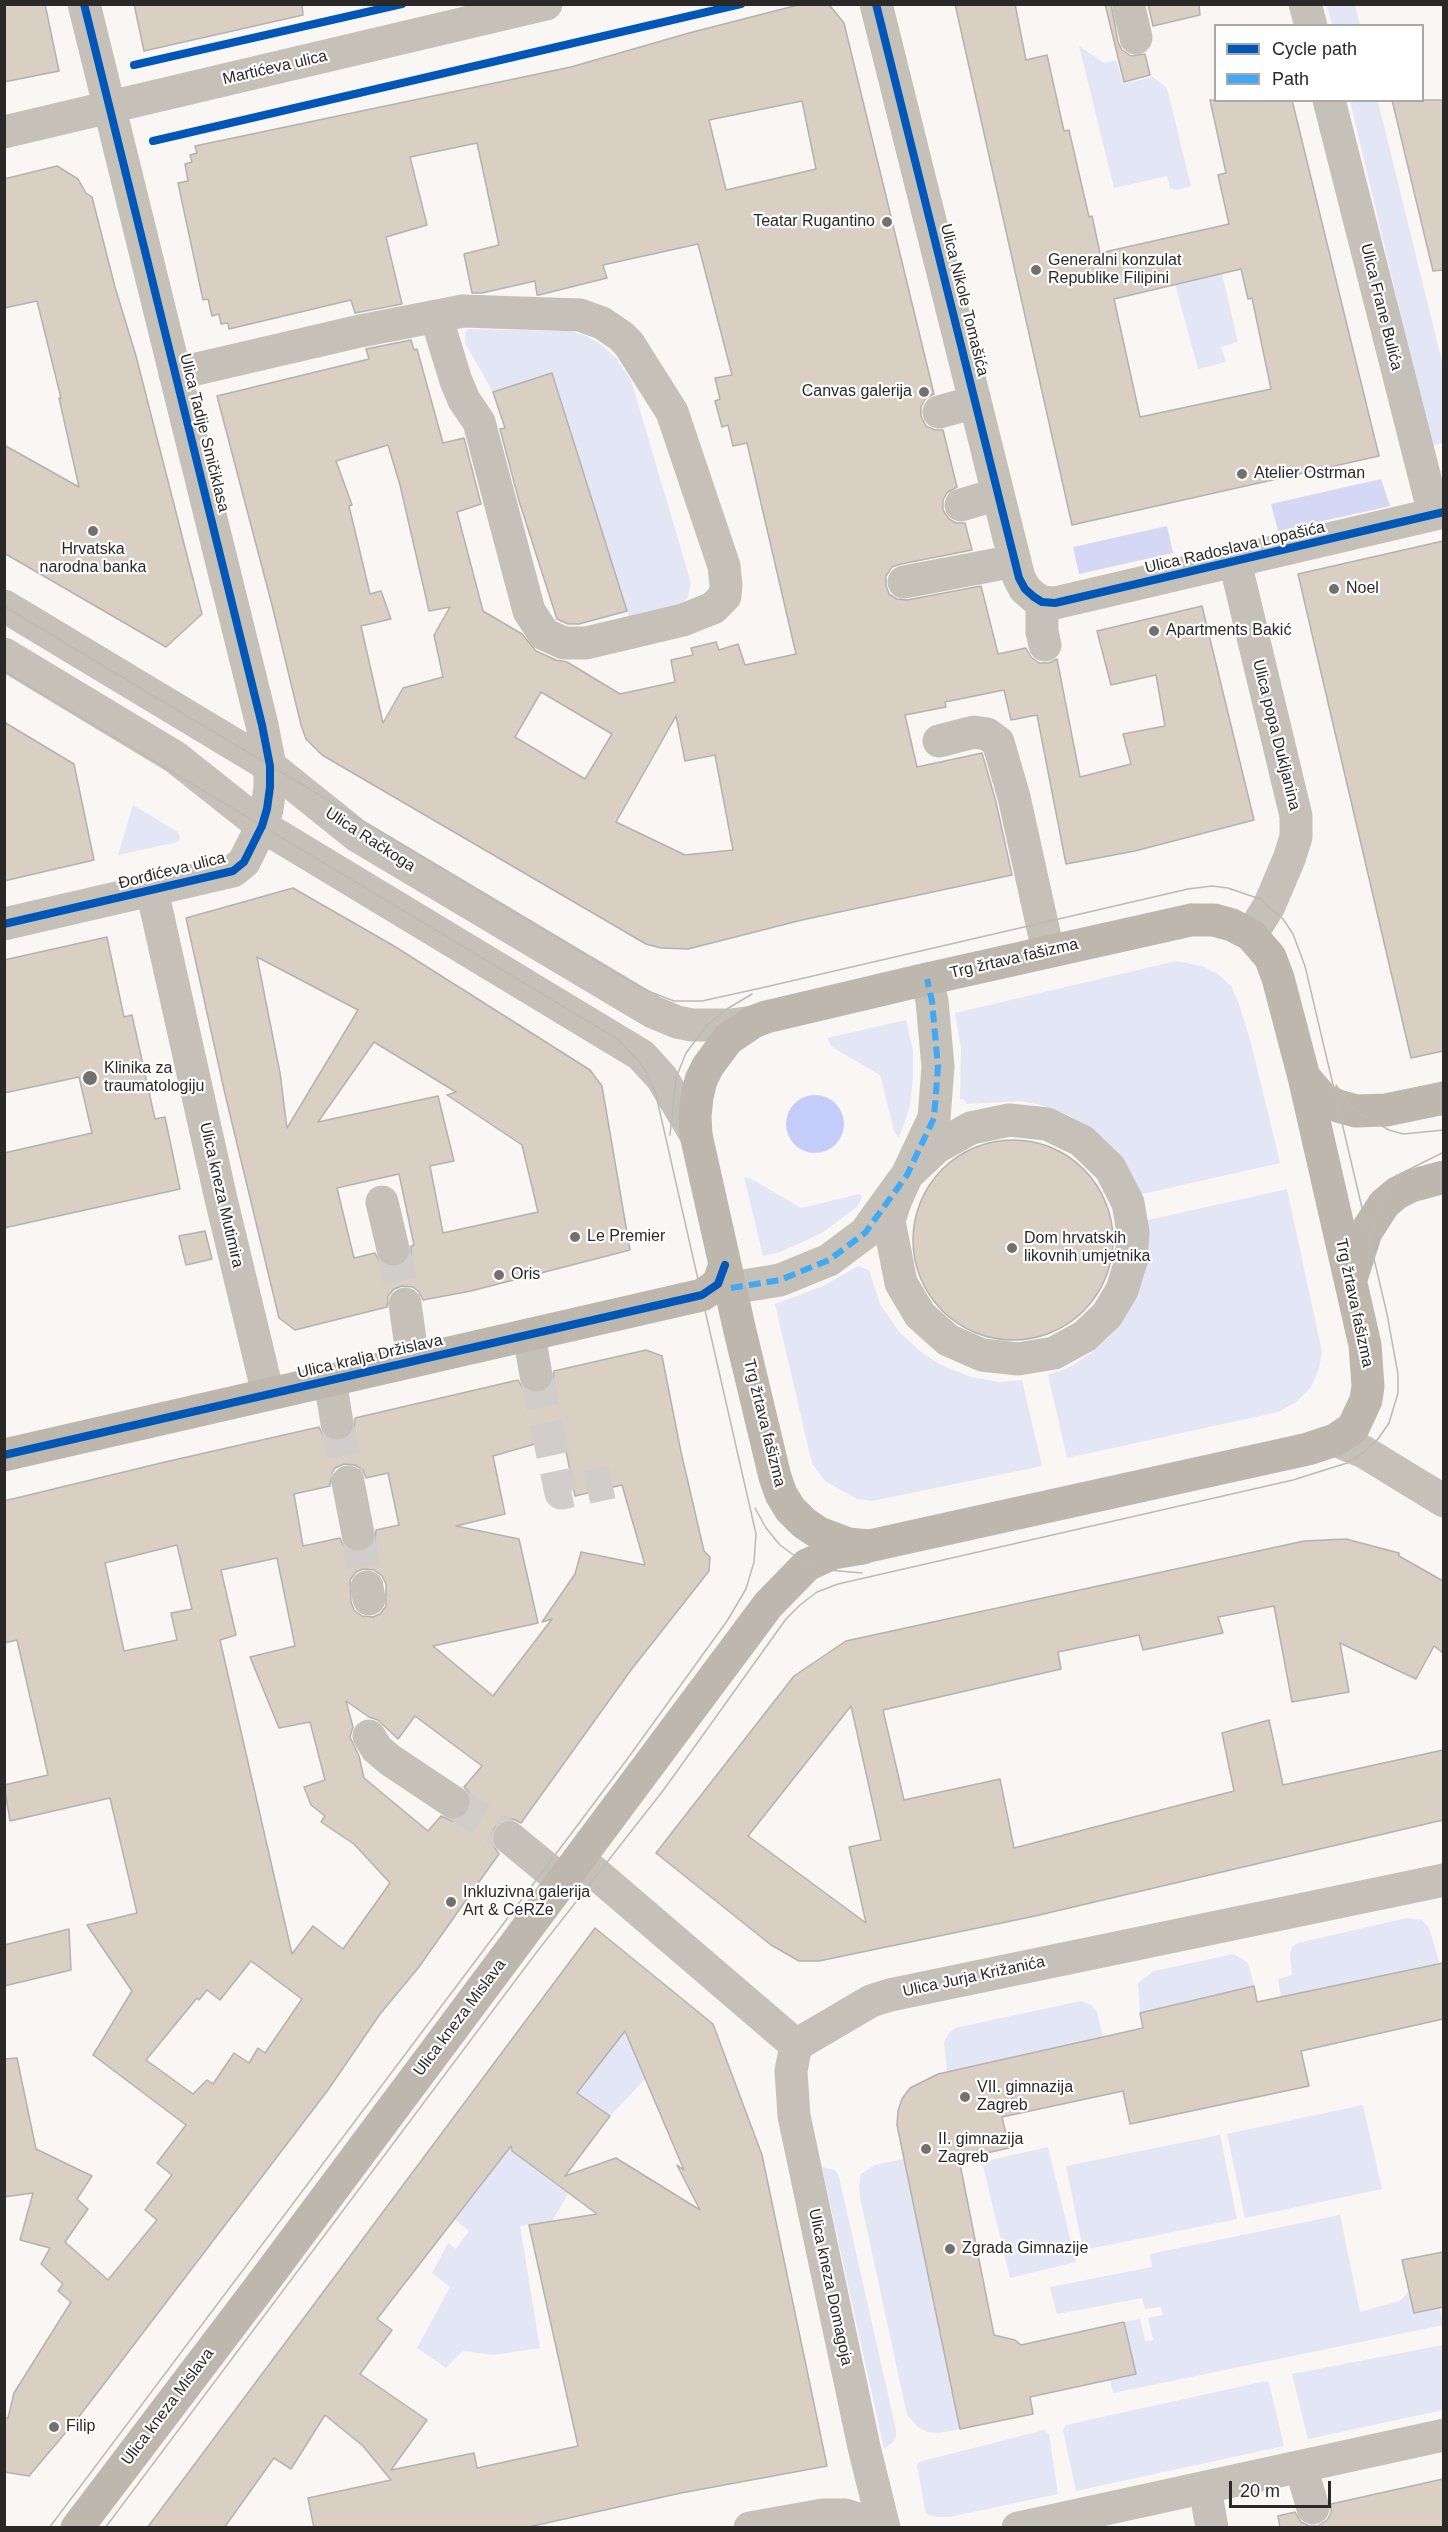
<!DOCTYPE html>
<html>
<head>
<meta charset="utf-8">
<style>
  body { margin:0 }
  #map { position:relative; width:1448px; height:2532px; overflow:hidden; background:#f9f6f3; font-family:Helvetica,sans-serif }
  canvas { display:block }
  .frame { position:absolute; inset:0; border:6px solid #2a2927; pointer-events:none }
  .legend { position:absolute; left:1214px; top:24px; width:210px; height:78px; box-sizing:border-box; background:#fff; border:2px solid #aaa9a9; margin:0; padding:8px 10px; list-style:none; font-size:18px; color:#2a2927 }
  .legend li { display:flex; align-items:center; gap:12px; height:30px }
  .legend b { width:30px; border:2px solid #aaa9a9 }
  .scale { position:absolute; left:1229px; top:2481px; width:102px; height:27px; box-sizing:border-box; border:3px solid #2a2927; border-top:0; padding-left:8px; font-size:18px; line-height:21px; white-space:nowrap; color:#2a2927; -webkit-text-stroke:4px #fff; paint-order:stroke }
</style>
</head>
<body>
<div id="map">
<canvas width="1448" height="2532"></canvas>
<div class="frame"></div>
<ul class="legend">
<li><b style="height:8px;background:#0057b8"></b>Cycle path</li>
<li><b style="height:8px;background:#3fa9f5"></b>Path</li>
</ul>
<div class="scale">20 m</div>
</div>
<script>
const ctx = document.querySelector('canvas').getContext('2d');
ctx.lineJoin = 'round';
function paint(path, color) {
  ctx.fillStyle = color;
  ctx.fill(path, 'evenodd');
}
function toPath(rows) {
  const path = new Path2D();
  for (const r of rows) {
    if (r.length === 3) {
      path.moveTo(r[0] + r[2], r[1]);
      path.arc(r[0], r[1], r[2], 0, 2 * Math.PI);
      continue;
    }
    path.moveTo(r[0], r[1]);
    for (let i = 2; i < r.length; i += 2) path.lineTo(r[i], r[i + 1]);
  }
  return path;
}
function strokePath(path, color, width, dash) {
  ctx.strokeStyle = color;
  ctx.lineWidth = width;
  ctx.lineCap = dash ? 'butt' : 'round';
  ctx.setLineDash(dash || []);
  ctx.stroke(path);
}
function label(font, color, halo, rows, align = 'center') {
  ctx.font = font + ' Helvetica,sans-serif';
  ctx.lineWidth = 4.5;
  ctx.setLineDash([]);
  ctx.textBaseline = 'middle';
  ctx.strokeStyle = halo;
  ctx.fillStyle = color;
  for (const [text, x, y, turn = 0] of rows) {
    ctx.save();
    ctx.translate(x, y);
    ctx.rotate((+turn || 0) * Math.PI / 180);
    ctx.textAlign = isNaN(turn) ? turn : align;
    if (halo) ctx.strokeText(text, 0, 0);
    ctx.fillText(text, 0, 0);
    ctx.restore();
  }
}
paint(toPath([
  [1327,5,1355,5,1360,25,1332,25],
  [1079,46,1104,63,1116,60,1123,84,1153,77,1167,88,1191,186,1175,190,1170,188,1167,176,1114,188],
  [1350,101,1378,101,1443,366,1443,443,1432,446],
  [1222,274,1238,342,1221,347,1226,362,1198,369,1175,284],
  [468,329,569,331,585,335,602,345,616,358,631,380,691,583,688,597,683,602,676,606,629,617,553,373,493,392,465,343,465,333],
  [133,805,178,832,180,838,178,842,118,855],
  [1176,961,1202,966,1218,974,1231,986,1239,1004,1251,1043,1280,1163,1138,1195,1095,1133,1068,1115,1041,1105,1020,1101,967,1104,963,1099,960,1099,961,1048,955,1013],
  [906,1020,913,1050,913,1077,910,1106,899,1138,894,1131,880,1075,832,1047,827,1038],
  [744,1177,755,1181,801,1208,859,1194,862,1196,858,1206,822,1233,780,1252,763,1256],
  [1287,1189,1322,1352,1319,1369,1311,1387,1296,1402,1278,1412,1067,1458,1048,1375,1070,1367,1091,1353,1112,1334,1129,1306,1144,1221],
  [858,1266,869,1270,880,1304,900,1333,921,1352,941,1365,971,1377,999,1382,1022,1380,1042,1466,872,1501,857,1499,825,1481,813,1465,810,1455,775,1304,823,1286],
  [1407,1918,1422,1920,1429,1928,1440,1964,1281,1997,1278,1979,1292,1975,1290,1954,1292,1947,1298,1943],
  [1234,1954,1248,1963,1254,1986,1140,2013,1138,1983,1154,1971],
  [1081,2001,1091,2005,1097,2012,1103,2037,947,2072,944,2042,949,2033,955,2028],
  [612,2019,667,2056,610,2116,564,2083],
  [1363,2105,1382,2189,1245,2218,1227,2134],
  [1220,2135,1237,2219,1083,2250,1066,2166],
  [1048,2147,1076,2262,1010,2278,982,2162],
  [509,2149,568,2194,552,2221,520,2226,540,2348,494,2355,463,2351,446,2368,417,2348,450,2287,432,2273,448,2243,456,2249,469,2231,455,2220],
  [904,2159,960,2429,939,2433,928,2432,918,2427,907,2415,861,2202,859,2187,861,2174,875,2165],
  [822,2167,835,2170,839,2177,896,2430,896,2436,893,2442,884,2449],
  [1340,2215,1360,2312,1400,2301,1409,2291,1414,2313,1440,2307,1443,2325,1113,2393,1110,2379,1136,2373,1124,2322,1140,2319,1145,2341,1153,2340,1148,2318,1163,2315,1161,2307,1145,2309,1142,2298,1057,2314,1050,2287,1152,2267,1150,2254],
  [1443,2345,1443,2410,1308,2439,1292,2374],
  [1266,2381,1269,2383,1284,2446,1076,2491,1063,2430,1066,2425],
  [1044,2430,1049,2434,1058,2494,949,2517,936,2517,926,2514,917,2466,919,2462]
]), '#e3e6f5');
paint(toPath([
  [1381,479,1390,506,1278,531,1271,504],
  [1167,526,1173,553,1079,574,1073,547]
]), '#d4d8f4');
paint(toPath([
  [815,1124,29]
]), '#c4cdf9');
const building = toPath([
  [4,4,45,4,59,71,4,82,4,4],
  [134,4,302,4,303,15,144,51,134,4],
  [802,4,826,4,831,7,844,23,934,394,925,399,921,407,921,416,926,426,935,430,943,430,957,487,947,493,943,500,943,510,949,519,956,523,965,523,972,550,901,564,892,567,886,576,886,585,889,594,897,599,907,600,981,586,998,654,1026,648,1031,657,1039,663,1049,663,1057,659,1080,777,1131,764,1123,734,1165,726,1156,675,1111,685,1097,631,1202,606,1254,820,1135,851,1066,864,1037,715,1011,720,1004,690,945,702,946,707,905,715,917,767,982,753,996,802,1012,875,802,920,688,949,661,948,646,944,322,755,306,739,301,725,272,605,217,396,369,359,366,349,411,340,414,350,417,349,443,443,464,438,481,504,457,512,483,611,522,634,536,651,556,660,567,662,620,694,675,682,671,660,693,655,691,648,716,642,719,650,738,644,745,665,796,654,747,443,733,446,728,425,722,427,715,401,720,399,715,378,732,375,698,244,603,265,607,278,539,295,537,295,535,281,482,293,472,293,464,254,499,245,477,143,410,157,427,225,386,237,402,304,355,313,351,300,229,329,228,323,221,324,219,314,212,316,208,299,203,300,178,183,188,181,185,164,192,162,190,155,197,153,195,146,571,67,689,33,802,4],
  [802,101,816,169,726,190,709,120,802,101],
  [388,445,400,485,429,611,450,607,434,635,443,677,403,688,383,723,361,626,391,619,381,591,370,594,349,506,352,505,336,461,388,445],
  [541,692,612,734,585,779,515,737,541,692],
  [676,716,685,761,715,755,733,850,685,855,616,822,676,716],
  [955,4,1015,4,1026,60,1047,55,1064,131,1069,130,1089,217,1092,216,1100,253,1229,224,1218,175,1226,173,1210,100,1292,100,1379,456,1072,525,955,4],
  [1241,269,1248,299,1252,298,1271,389,1140,417,1114,299,1241,269],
  [1105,4,1111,4,1118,42,1122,50,1131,56,1145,54,1150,75,1124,82,1105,4],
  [1148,4,1199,4,1200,15,1153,26,1148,4],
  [1392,100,1443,100,1443,270,1433,271,1392,100],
  [57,166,78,179,86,193,92,197,115,287,136,356,202,614,166,647,4,553,4,445,79,487,59,398,61,398,37,301,4,308,4,179,57,166],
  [552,373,627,611,579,624,568,624,557,619,519,501,500,429,505,428,493,392,552,373],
  [1443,541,1443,1051,1411,1058,1298,574,1443,541],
  [4,722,74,764,94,860,4,881,4,722],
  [293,888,394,946,590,1070,602,1086,630,1250,471,1291,423,1300,419,1292,413,1287,402,1286,394,1289,388,1296,387,1307,295,1330,279,1318,225,1094,186,918,293,888],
  [257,957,358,1010,287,1128,280,1073,257,957],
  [374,1042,456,1092,447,1095,522,1145,538,1212,443,1233,430,1166,454,1161,438,1096,318,1122,374,1042],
  [399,1174,414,1245,411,1246,411,1255,405,1263,397,1267,387,1267,380,1262,375,1253,354,1258,337,1188,399,1174],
  [107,937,124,1017,132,1015,155,1119,165,1117,180,1189,4,1228,4,1153,92,1133,79,1077,4,1093,4,960,107,937],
  [1013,1240,100],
  [205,1231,212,1259,186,1265,179,1236,205,1231],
  [646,1350,662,1356,681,1452,704,1551,710,1557,709,1571,631,1670,521,1823,513,1819,504,1820,495,1827,491,1835,492,1844,499,1854,471,1893,419,1967,380,2014,328,2090,78,2418,29,2476,4,2472,4,2418,8,2418,14,2393,71,2302,58,2291,63,2284,41,2264,50,2248,20,2240,33,2193,4,2197,4,2059,17,2058,36,2149,92,2176,77,2199,88,2209,65,2242,108,2280,157,2220,145,2210,172,2175,157,2163,186,2125,93,2055,132,1991,87,1925,137,1913,110,1798,10,1821,4,1785,48,1775,17,1640,4,1643,4,1501,165,1462,319,1427,323,1435,330,1440,341,1441,349,1437,354,1430,355,1418,518,1380,522,1387,529,1392,540,1393,548,1390,553,1382,554,1371,646,1350],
  [563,1436,575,1496,622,1485,645,1565,581,1552,575,1574,542,1622,552,1619,493,1696,433,1646,538,1623,519,1539,456,1526,505,1514,493,1456,563,1436],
  [344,1464,355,1465,363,1470,366,1478,388,1473,399,1525,376,1530,375,1541,371,1548,362,1552,351,1551,344,1547,340,1538,303,1546,294,1494,330,1486,331,1475,335,1468,344,1464],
  [177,1545,192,1609,171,1613,177,1640,124,1651,105,1563,177,1545],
  [277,1558,295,1646,250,1657,279,1728,310,1722,325,1780,304,1787,311,1805,325,1816,321,1822,354,1844,390,1883,343,1949,313,1926,292,1954,220,1640,236,1635,221,1570,277,1558],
  [363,1569,374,1570,382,1576,386,1584,386,1606,380,1614,373,1617,362,1616,354,1610,351,1602,350,1580,356,1572,363,1569],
  [346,1701,369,1717,378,1720,398,1739,415,1716,482,1766,464,1787,470,1794,472,1803,468,1813,462,1818,452,1821,441,1816,428,1831,364,1778,359,1756,350,1737,353,1727,346,1701],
  [251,1961,302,1999,265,2053,258,2048,249,2063,234,2053,213,2084,207,2080,193,2094,146,2060,197,1998,199,2000,207,1990,220,2000,251,1961],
  [1346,1539,1399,1553,1399,1556,1443,1581,1443,1653,1434,1646,1416,1679,1340,1643,1349,1692,1292,1702,1274,1606,1218,1617,1223,1633,1143,1650,1139,1635,1058,1652,1061,1669,883,1710,904,1800,1000,1779,1014,1848,1234,1791,1222,1733,1269,1720,1283,1785,1443,1750,1443,1820,1035,1916,819,1961,799,1961,771,1945,656,1853,794,1676,846,1641,1304,1541,1346,1539],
  [851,1706,881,1840,849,1847,866,1923,748,1836,851,1706],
  [595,1928,713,2024,762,2155,827,2466,681,2493,524,2528,314,2528,308,2498,391,2480,363,2446,325,2415,291,2469,274,2458,224,2528,147,2528,595,1928],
  [625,2031,684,2170,677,2165,700,2210,616,2158,565,2176,610,2116,577,2093,625,2031],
  [511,2146,512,2151,597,2214,529,2225,578,2446,477,2468,474,2453,391,2470,427,2420,360,2374,392,2330,377,2319,511,2146],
  [69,1929,71,1970,4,1986,4,1945,69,1929],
  [1443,1963,1443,2019,1301,2051,1309,2086,1130,2124,1123,2091,1002,2117,1009,2148,959,2159,994,2335,1015,2340,1021,2345,1124,2322,1136,2374,1030,2397,1033,2414,960,2429,897,2125,898,2111,902,2099,910,2088,938,2074,1143,2028,1140,2013,1254,1986,1257,2002,1443,1963],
  [1443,2252,1443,2307,1414,2313,1402,2260,1443,2252],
  [1443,2479,1443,2528,1280,2528,1278,2516,1295,2512,1301,2522,1309,2526,1318,2526,1327,2520,1331,2513,1331,2504,1443,2479]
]);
paint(building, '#d9d0c3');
strokePath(building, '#b4b2b0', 1.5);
strokePath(toPath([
  [393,1249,405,1304],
  [536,1375,561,1493,612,1482],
  [337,1423,348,1482],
  [358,1534,367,1587],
  [453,1802,510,1838]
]), '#d0cdca', 33, [33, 16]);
strokePath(toPath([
  [876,4,1019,578,1025,589,1034,597,1042,602,1055,603,1444,512],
  [1305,4,1311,26],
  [1129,7,1136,38],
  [1329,100,1434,514],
  [4,132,546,4],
  [175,374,360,331,463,311,580,315,602,323,621,336,629,344,672,412,724,566,726,585,725,596,713,608,683,620,586,643,564,643,544,634,529,611,479,422,464,400,456,381,436,316],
  [939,412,975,402],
  [961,505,998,494],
  [1235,562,1296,816,1296,837,1289,859,1269,906,1251,935],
  [904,582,1015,561],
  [1042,602,1042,632,1045,645],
  [4,606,270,766,356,835,653,1012,677,1022,692,1025,730,1025,753,1022],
  [4,654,175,757,262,826,641,1055,662,1078,696,1135],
  [939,741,974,732,987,734,998,742,1014,797,1048,951],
  [152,890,221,1199,268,1394],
  [4,924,233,871,244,862,262,826,267,809,270,787,270,766,262,725,84,4],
  [1009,1120,1047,1124,1082,1141,1110,1168,1128,1203,1133,1232,1131,1261,1122,1290,1107,1315,1085,1336,1054,1353,1018,1359,982,1355,948,1340,920,1315,901,1283,889,1221,895,1202,907,1175,937,1147,971,1128,1009,1120],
  [382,1202,393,1249],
  [731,1288,780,1280,829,1260,865,1233,907,1175,934,1118,938,1067,932,1001,927,979],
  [405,1304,413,1361],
  [529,1335,536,1375],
  [330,1380,337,1423],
  [1335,1440,1364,1452,1444,1501],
  [348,1482,358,1534],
  [367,1587,369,1599],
  [369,1736,377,1749,390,1760,453,1802],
  [510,1838,562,1881],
  [579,1859,796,2045],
  [796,2045,871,2001,890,1995,1444,1880],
  [796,2045,791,2071,794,2116,864,2447,884,2528],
  [1301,2467,1313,2508],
  [1205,2488,1212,2528],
  [750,2528,823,2515,845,2515,864,2521,876,2528],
  [1018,2528,1444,2435]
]), '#c5c0b8', 33);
strokePath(toPath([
  [1191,920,1214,920,1232,925,1251,935,1270,957,1278,978,1304,1077,1365,1345,1368,1386,1366,1400,1353,1428,1335,1440,1308,1449,869,1546,848,1544,819,1533,804,1523,790,1509,781,1494,775,1477,739,1327,696,1135,695,1116,697,1097,701,1080,708,1066,728,1039,753,1022,766,1017,927,979,1191,920],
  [1304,1077,1323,1099,1338,1106,1356,1111,1386,1110,1444,1098],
  [1351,1279,1366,1232,1384,1204,1397,1193,1411,1186,1444,1177],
  [4,1455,702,1295,718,1284,725,1265],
  [77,2528,262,2284,768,1605,807,1565,833,1553,863,1548]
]), '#beb7ad', 33);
strokePath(toPath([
  [4,606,628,980,648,991,674,1001,702,1001,761,988,1188,889,1212,886,1228,888,1260,899,1283,919,1293,934,1305,966,1387,1314,1398,1374,1398,1393,1389,1423,1378,1439,1364,1452,1347,1463,1293,1480,838,1584,817,1592,800,1605,786,1619,665,1788,536,1953,105,2528],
  [4,671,619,1040,636,1058,646,1071,656,1095,756,1534,754,1562,746,1589,727,1621,628,1758,49,2528],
  [1336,1085,1347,1102,1356,1111,1389,1130,1403,1134,1444,1130],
  [670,1135,676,1078,686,1053,707,1025,727,1009,752,994],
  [1371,1239,1376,1214,1382,1198,1392,1185,1406,1171,1444,1152],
  [755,1508,766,1528,780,1545,807,1565,828,1570,862,1573]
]), '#bdbab4', 1.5);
strokePath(toPath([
  [731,1288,780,1280,829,1260,865,1233,907,1175,934,1118,938,1067,932,1001,927,979]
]), '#3fa9f5', 6, [12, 6]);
strokePath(toPath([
  [876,4,1019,578,1025,589,1034,597,1042,602,1055,603,1444,512],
  [134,65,402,4],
  [153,141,741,4],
  [4,924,233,871,244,862,262,826,267,809,270,787,270,766,262,725,84,4],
  [4,1455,702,1295,718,1284,725,1265]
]), '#0057b8', 8);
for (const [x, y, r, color] of [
  [887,222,6,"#72716e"],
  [1036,270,6,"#72716e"],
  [924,392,6,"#72716e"],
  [1242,474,6,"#72716e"],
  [93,531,6,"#72716e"],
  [1334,589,6,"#72716e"],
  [1154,631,6,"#72716e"],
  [90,1078,8,"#72716e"],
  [575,1237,6,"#72716e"],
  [1012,1248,6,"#72716e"],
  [499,1275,6,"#72716e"],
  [451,1902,6,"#72716e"],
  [965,2097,6,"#72716e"],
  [926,2149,6,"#72716e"],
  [950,2249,6,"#72716e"],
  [54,2427,6,"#72716e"]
]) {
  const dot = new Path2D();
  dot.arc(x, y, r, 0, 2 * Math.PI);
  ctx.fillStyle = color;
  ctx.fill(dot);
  strokePath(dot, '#fff', 2);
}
label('16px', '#2a2927', '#fff', [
  ["Martićeva ulica",275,68,-13],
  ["Ulica Nikole Tomašića",964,300,76],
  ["Ulica Frane Bulića",1381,307,76],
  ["Ulica Tadije Smičiklasa",204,433,76],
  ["Ulica Radoslava Lopašića",1235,548,-13],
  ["Ulica popa Dukljanina",1276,735,76],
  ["Ulica Račkoga",370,840,33],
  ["Đorđićeva ulica",172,871,-14],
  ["Trg žrtava fašizma",1014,959,-13],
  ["Ulica kneza Mutimira",221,1195,77],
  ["Trg žrtava fašizma",1354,1303,78],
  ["Ulica kralja Držislava",370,1357,-13],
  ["Trg žrtava fašizma",764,1423,76],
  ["Ulica Jurja Križanića",974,1977,-12],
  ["Ulica kneza Mislava",460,2018,-53],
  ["Ulica kneza Domagoja",830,2287,78],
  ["Ulica kneza Mislava",168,2407,-53]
]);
label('16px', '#2a2927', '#fff', [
  ["Teatar Rugantino",875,222,"right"],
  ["Generalni konzulat",1048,261],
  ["Republike Filipini",1048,279],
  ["Canvas galerija",912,392,"right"],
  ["Atelier Ostrman",1254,474],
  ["Hrvatska",93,550,"center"],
  ["narodna banka",93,568,"center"],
  ["Noel",1346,589],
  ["Apartments Bakić",1166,631],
  ["Klinika za",104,1069],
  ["traumatologiju",104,1087],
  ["Le Premier",587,1237],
  ["Dom hrvatskih",1024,1239],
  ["likovnih umjetnika",1024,1257],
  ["Oris",511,1275],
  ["Inkluzivna galerija",463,1893],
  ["Art & CeRZe",463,1911],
  ["VII. gimnazija",977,2088],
  ["Zagreb",977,2106],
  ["II. gimnazija",938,2140],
  ["Zagreb",938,2158],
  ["Zgrada Gimnazije",962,2249],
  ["Filip",66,2427]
], 'left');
</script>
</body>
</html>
